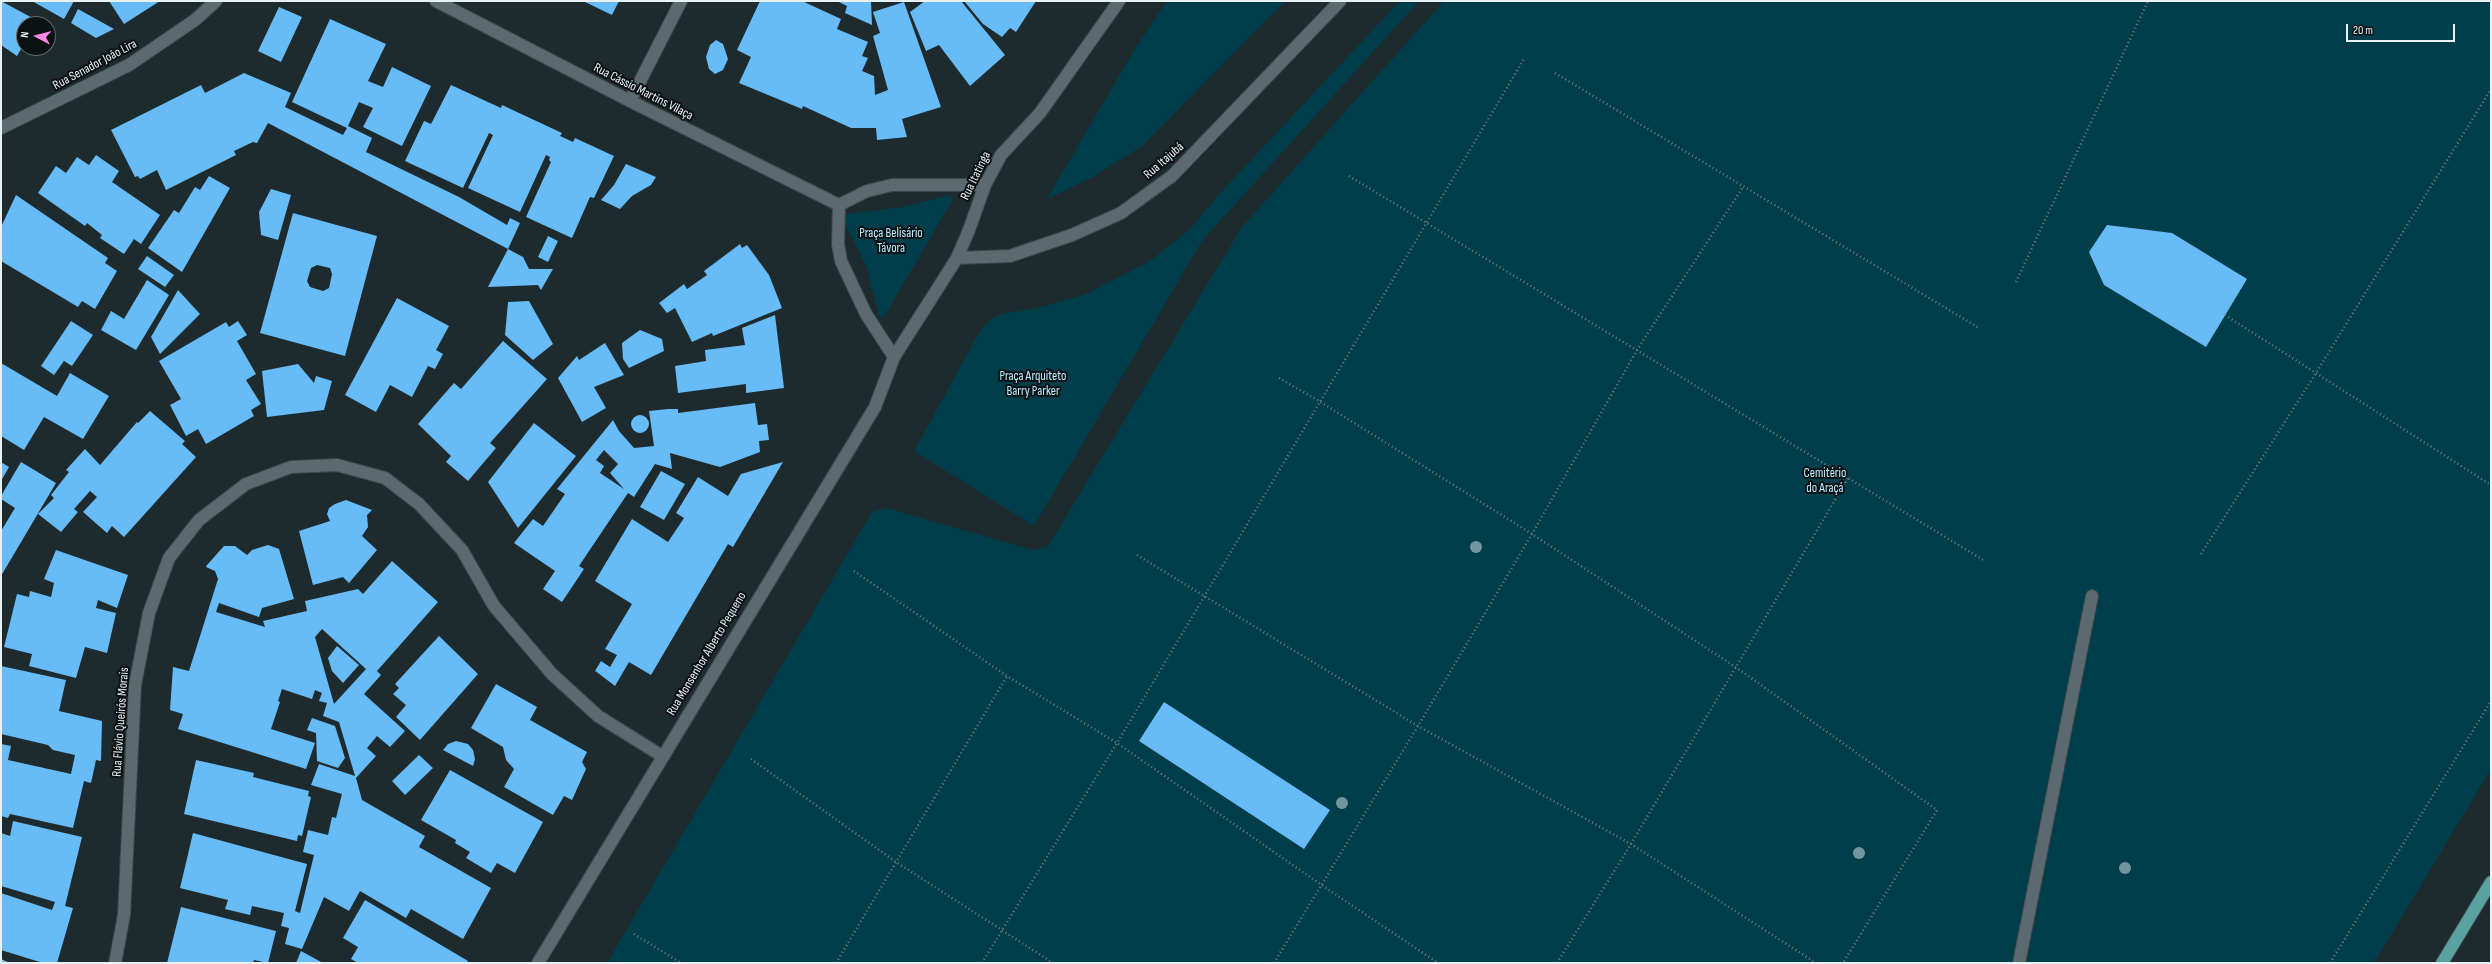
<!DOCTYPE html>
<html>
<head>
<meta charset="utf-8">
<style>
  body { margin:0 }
  #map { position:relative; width:2492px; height:964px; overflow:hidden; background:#1d2b2e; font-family:"Sofia Sans Condensed",sans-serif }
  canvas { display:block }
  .frame { position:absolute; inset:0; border:2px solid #e8f1f3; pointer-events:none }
  .north { position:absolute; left:16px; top:16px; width:40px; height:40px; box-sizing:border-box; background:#0c1214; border:1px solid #646b6d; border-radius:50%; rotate:277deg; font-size:11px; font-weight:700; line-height:16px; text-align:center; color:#e8f1f3 }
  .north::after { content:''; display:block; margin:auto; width:14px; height:18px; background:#fc86e4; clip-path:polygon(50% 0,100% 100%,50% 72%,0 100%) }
  .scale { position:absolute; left:2346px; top:24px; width:109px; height:18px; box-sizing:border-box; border:2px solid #e8f1f3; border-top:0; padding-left:5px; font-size:12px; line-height:14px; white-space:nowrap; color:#e8f1f3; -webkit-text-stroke:3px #0c1214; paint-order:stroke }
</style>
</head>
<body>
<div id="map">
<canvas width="2492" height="964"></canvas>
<div class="frame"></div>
<div class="north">N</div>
<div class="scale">20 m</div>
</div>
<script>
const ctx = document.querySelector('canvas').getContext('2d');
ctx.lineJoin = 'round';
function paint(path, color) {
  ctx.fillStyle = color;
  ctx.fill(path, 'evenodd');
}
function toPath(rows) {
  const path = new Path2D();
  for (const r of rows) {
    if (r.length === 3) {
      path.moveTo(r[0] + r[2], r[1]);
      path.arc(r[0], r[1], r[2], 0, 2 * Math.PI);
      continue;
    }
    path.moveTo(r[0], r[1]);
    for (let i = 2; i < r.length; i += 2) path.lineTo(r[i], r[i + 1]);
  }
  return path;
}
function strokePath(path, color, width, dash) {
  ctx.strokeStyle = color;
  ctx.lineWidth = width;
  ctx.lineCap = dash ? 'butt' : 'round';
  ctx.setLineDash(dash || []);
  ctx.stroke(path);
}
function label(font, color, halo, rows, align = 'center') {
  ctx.font = font + ' "Sofia Sans Condensed",sans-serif';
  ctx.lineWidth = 4;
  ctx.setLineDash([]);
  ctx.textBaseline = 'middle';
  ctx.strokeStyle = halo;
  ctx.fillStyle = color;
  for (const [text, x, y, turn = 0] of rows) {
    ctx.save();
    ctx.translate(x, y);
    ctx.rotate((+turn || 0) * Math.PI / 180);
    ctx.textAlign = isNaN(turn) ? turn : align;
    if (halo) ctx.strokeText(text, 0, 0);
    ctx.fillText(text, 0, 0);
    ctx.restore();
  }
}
paint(toPath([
  [1167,1,1285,1,1142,146,1093,177,1047,199,1133,52],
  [1400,1,1419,1,1202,241,1034,526,914,451,980,331,990,320,1001,314,1038,308,1086,294,1150,261,1190,229,1223,190],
  [1444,1,2491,1,2491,769,2374,963,607,963,872,512,886,508,1033,550,1048,546,1242,227],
  [950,195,953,197,952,201,885,315,880,318,866,266,842,217,846,214,903,207]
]), '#003e4b');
paint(toPath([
  [1,1,38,21,36,24,24,24,24,44,17,56,1,45],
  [32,1,74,1,64,19],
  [109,1,160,1,124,24],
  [583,1,619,1,612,15],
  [760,1,802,1,841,19,837,29,868,42,862,56,868,58,862,71,874,76,875,95,888,90,873,36,880,33,873,12,904,2,941,107,902,119,907,137,877,140,876,128,851,128,803,106,802,109,739,83,751,57,737,50],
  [837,1,871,1,872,25,845,13,847,6],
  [925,1,961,1,1005,55,970,86,939,45,926,51,910,12],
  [964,1,1036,1,1016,32,1010,28,1002,37,983,24],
  [279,7,302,17,281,62,258,51],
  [78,9,114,29,96,38,71,23],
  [330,19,386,44,368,81,383,87,392,67,431,86,402,146,363,127,373,108,359,102,348,126,372,138,366,152,459,197,507,225,510,218,520,223,508,249,268,123,257,143,253,142,234,151,236,155,166,190,157,170,140,179,138,176,135,177,111,130,201,85,205,93,244,73,291,93,285,107,343,135,347,128,292,102],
  [716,40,723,44,728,59,723,70,715,74,709,69,706,57,710,45],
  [451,85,501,108,502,105,562,133,560,136,573,142,575,138,614,156,594,198,590,197,572,238,526,217,551,162,549,160,550,157,546,155,520,212,468,188,493,135,489,133,463,188,405,161,424,121,431,124],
  [96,155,119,171,112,182,160,215,141,244,134,239,124,254,100,238,102,235,87,223,85,226,38,193,56,166,66,173,77,157,89,165],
  [626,164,656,177,651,185,632,196,620,209,601,200,614,185],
  [209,176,230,188,182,272,148,248,174,210,179,213,195,187,200,190],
  [271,189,291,195,278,240,261,235,259,212],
  [16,195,108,258,105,263,117,271,95,309,82,301,78,307,1,261,1,227],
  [293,213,377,236,345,356,260,333],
  [317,265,330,268,332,274,329,288,323,291,310,287,307,281,311,268],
  [2107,225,2172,233,2247,279,2206,347,2104,285,2089,252],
  [548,236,558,241,548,262,538,257],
  [740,244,742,248,747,245,769,275,782,308,713,336,712,333,692,342,675,308,667,313,659,303,684,284,687,289,707,275,704,271],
  [508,249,523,257,529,269,553,269,541,290,538,285,488,287],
  [147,256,174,275,165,287,138,269],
  [147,280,169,295,136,350,101,330,111,311,124,319],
  [178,290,200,314,160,354,151,337],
  [397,298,449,326,436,350,443,354,435,369,428,366,412,397,390,385,376,412,345,395],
  [529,301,553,344,533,360,505,335,508,302],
  [775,315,784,388,746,393,746,384,678,393,675,366,706,361,705,350,745,345,742,328],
  [71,321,93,335,72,366,64,361,54,375,41,366],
  [238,321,247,335,237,341,256,374,246,380,261,404,251,410,254,416,206,444,198,429,186,436,170,405,181,399,159,361,226,322,229,327],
  [640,330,662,339,664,351,629,368,623,359,622,343],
  [503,341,547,379,490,443,496,448,468,481,446,462,451,456,418,424,454,383,461,389],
  [605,343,624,375,594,387,606,408,582,422,558,378,577,356,579,360],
  [1,363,57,396,70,373,109,396,83,439,44,417,24,450,1,436],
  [298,364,314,383,316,376,332,381,324,410,267,417,262,371],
  [755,403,758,425,767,424,769,440,759,441,760,452,720,467,670,453,672,469,655,464,634,497,628,493,579,566,584,569,562,602,543,589,555,571,514,543,533,519,543,526,565,494,557,489,613,420,619,431,634,448,654,446,649,411,668,409,678,409,678,413],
  [604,450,618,464,610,473,624,489,600,473,604,466,596,460],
  [150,411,185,441,182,444,196,457,124,537,112,526,107,533,83,512,97,497,90,491,74,509,78,512,61,532,38,514,54,498,51,495,69,472,66,470,85,449,100,465,137,422,138,423],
  [640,424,9],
  [534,423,576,456,518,528,488,482],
  [1,462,9,467,1,481],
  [21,462,56,483,1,576,1,531,15,508,1,499,1,496],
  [783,462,733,547,728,544,651,675,629,662,615,686,598,673,595,671,601,661,610,667,617,655,605,649,632,604,595,581,632,519,668,542,684,518,676,513,698,477,728,496,741,474],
  [661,471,685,484,664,520,640,507],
  [346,500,372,510,367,515,368,527,362,536,377,550,349,583,343,577,313,585,299,531,330,521,327,514,329,508,335,504],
  [268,545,279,549,294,599,262,608,259,617,219,603,216,612,265,627,263,621,307,611,305,601,358,589,363,594,392,561,438,602,377,671,381,675,364,694,405,731,390,747,377,736,367,748,376,756,356,778,362,800,425,836,419,847,491,888,463,939,411,909,406,918,360,891,349,911,324,897,302,949,285,944,289,928,281,926,284,913,252,906,250,915,225,909,228,900,180,888,193,833,307,864,295,911,300,913,314,855,303,852,308,830,328,835,332,817,336,818,342,794,311,785,319,764,355,776,339,722,323,716,327,703,319,701,322,693,315,690,312,699,282,689,278,701,280,702,271,729,315,743,306,769,178,729,183,714,170,710,173,667,189,671,218,579,215,571,206,567,207,565,224,546,235,546,247,555,252,550],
  [322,629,366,669,334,704,315,637],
  [56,550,128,575,117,608,98,600,96,608,116,613,107,653,85,647,76,678,29,666,32,654,4,647,17,594,29,597,30,591,51,597,54,583,44,579],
  [439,636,478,674,420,740,396,717,406,705,393,694,399,688,395,684],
  [337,646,359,665,343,683,332,671,328,658],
  [1,666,66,680,59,711,102,721,101,761,96,760,91,783,84,781,73,828,10,814,8,818,1,816,1,744,11,746,8,760,71,774,75,755,53,750,48,745,1,734],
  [496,684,537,707,530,720,587,752,582,762,586,769,572,800,564,796,553,815,504,787,514,769,506,760,503,747,471,728],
  [1164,702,1330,810,1304,849,1139,741],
  [312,718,335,726,345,758,338,768,317,761,316,733,307,730],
  [456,741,468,744,473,750,475,759,473,766,443,750,448,744],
  [419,755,433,768,405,795,392,781],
  [196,760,254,773,253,777,309,791,308,796,311,797,302,836,298,835,297,841,184,814],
  [450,770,543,822,515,873,497,863,491,873,466,858,470,852,455,843,456,840,421,820],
  [13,821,82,837,65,906,73,908,57,963,43,963,1,950,1,893,52,910,55,902,1,886,1,833,10,836],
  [365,900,468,961,467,963,358,963,351,959,358,947,343,938],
  [181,907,276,931,268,963,254,960,253,963,167,963],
  [301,951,323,963,296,963],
  [1,959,10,963,1,963]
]), '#67bbf6');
const lane = toPath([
  [2019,963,2092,596]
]);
const street = toPath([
  [436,1,630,101,839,205],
  [630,101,681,1],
  [1,128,129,65,195,20,216,1],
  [839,205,838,244,841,261,866,314,894,357],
  [839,205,867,191,892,185,985,185],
  [957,258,1010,256,1072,235,1121,213,1172,176,1340,1],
  [115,963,124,915,135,685,149,613,169,558,199,520,246,484,291,467,337,465,385,478,419,504,462,550,494,606,552,674,598,716,662,756],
  [538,963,875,407,894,357,957,258,969,230,985,185,1001,155,1040,113,1119,1]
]);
const primary = toPath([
  [2442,963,2491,882]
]);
strokePath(lane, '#3d484c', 14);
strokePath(street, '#3d484c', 14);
strokePath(primary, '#3d484c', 14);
strokePath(toPath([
  [1555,73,1979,328],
  [1349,176,1985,561],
  [2016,282,2148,1],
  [2225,315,2491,485],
  [1279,378,1319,401,1532,534,1737,668,1937,810,1843,963],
  [2201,554,2316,373,2491,89],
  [1137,555,1418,726,1631,844,1816,963],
  [854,571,1007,676,1117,743,1323,886,1438,963],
  [751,759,896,862,1053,963],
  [634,934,681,963],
  [836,963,1007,676],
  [982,963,1117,743,1524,59],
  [1274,963,1418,726,1532,534,1637,350,1743,187],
  [1557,963,1631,844,1848,478],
  [2330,963,2491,701]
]), '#717d80', 2.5, [1, 3]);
strokePath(lane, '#5b6a6e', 12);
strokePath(street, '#5b6a6e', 12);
strokePath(primary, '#5aa2a2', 12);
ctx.fillStyle = '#7296a0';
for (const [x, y] of [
  [1476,547],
  [1342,803],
  [1859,853],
  [2125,868]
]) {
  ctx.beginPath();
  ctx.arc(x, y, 6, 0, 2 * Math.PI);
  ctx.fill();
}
label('13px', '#e8f1f3', '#0c1214', [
  ["Rua Senador João Lira",95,65,-28],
  ["Rua Cássio Martins Vilaça",643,92,27],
  ["Rua Itajubá",1164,161,-41],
  ["Rua Itatinga",976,176,-64],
  ["Rua Monsenhor Alberto Pequeno",707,654,-59],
  ["Rua Flávio Queirós Morais",121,722,-86]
]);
label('13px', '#b8eefe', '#0c1214', [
  ["Praça Belisário",891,234],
  ["Távora",891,249],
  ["Praça Arquiteto",1033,377],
  ["Barry Parker",1033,392],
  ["Cemitério",1825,474],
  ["do Araçá",1825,489]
]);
</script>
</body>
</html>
